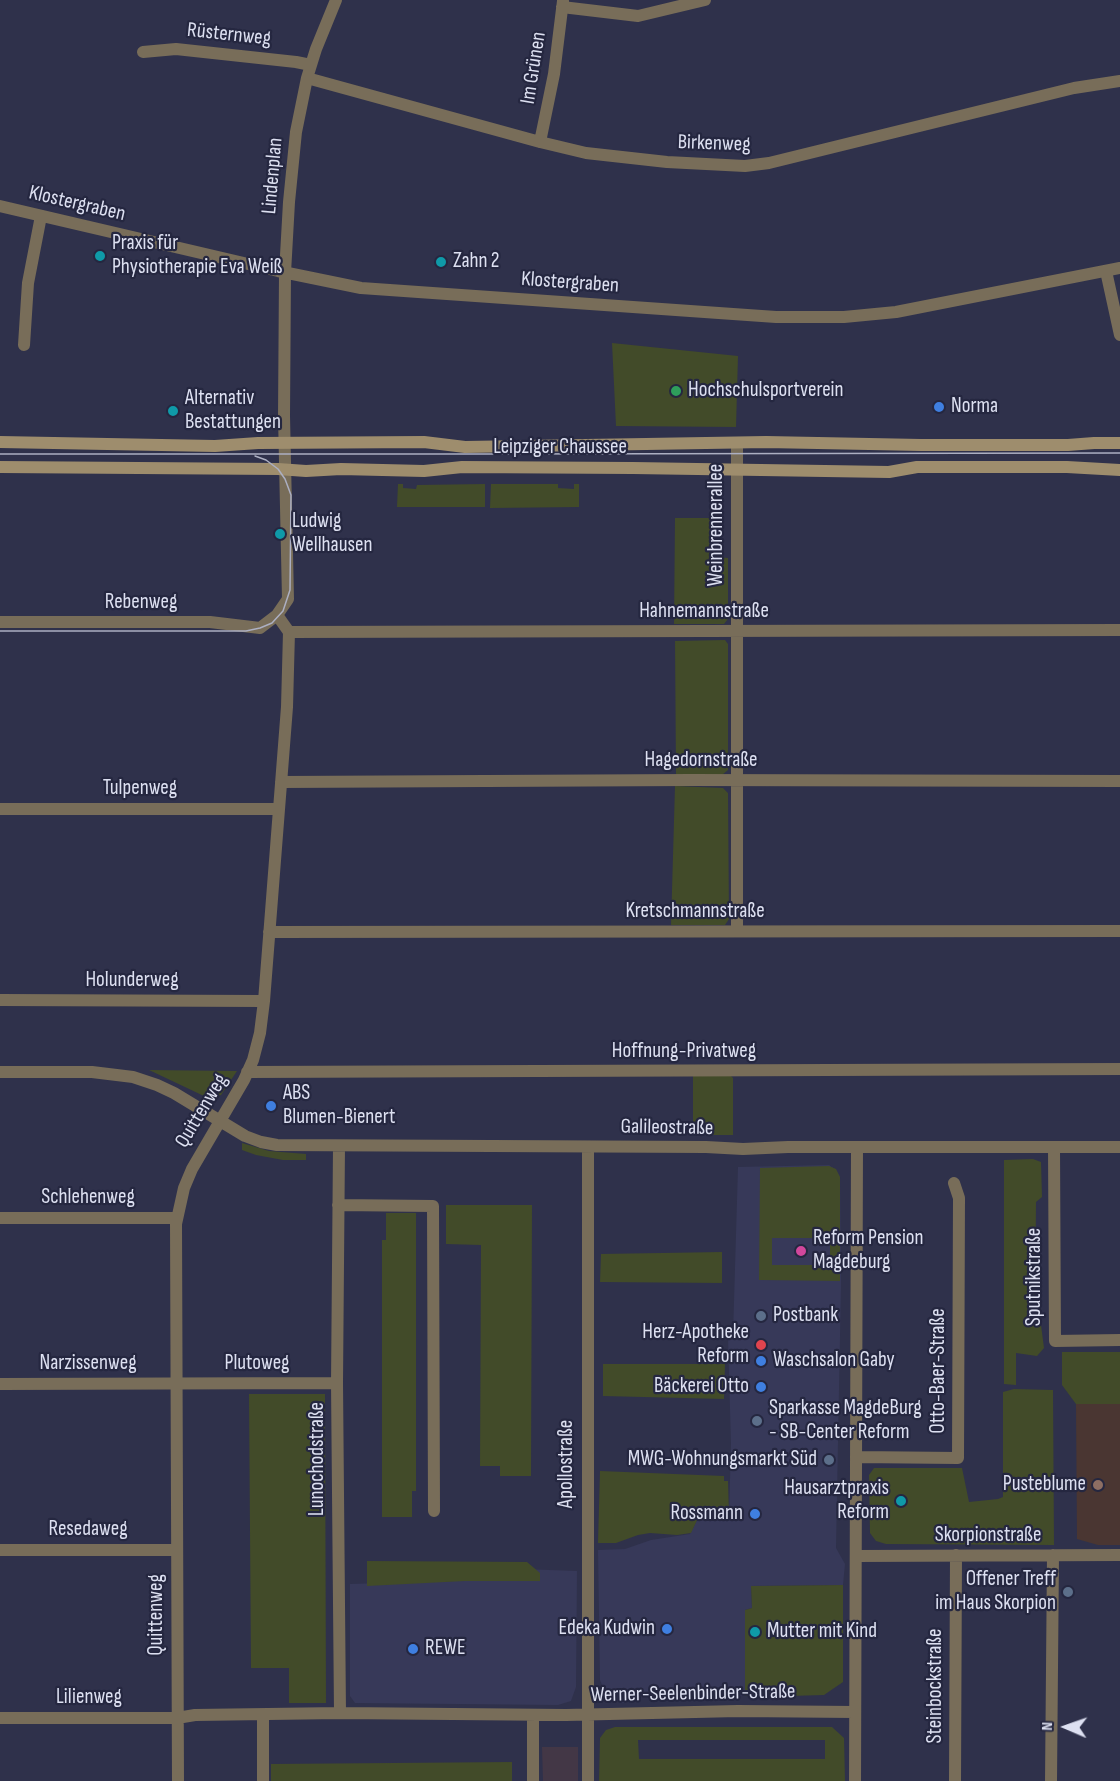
<!DOCTYPE html>
<html>
<head>
<meta charset="utf-8">
<style>
  body { margin:0 }
  #map { position:relative; width:1120px; height:1781px; overflow:hidden; background:#2f314b; font-family:"Sofia Sans Condensed",sans-serif }
  canvas { display:block }
  .north { position:absolute; left:1036px; top:1697px; width:60px; height:60px; -webkit-text-stroke:4px #252740; paint-order:stroke; rotate:272deg; font-size:16px; font-weight:700; line-height:24px; text-align:center; color:#dde0f1 }
  .north::after { content:''; display:block; margin:auto; width:21px; height:27px; background:#dde0f1; clip-path:polygon(50% 0,100% 100%,50% 72%,0 100%) }
</style>
</head>
<body>
<div id="map">
<canvas width="1120" height="1781"></canvas>
<div class="north">N</div>
</div>
<script>
const ctx = document.querySelector('canvas').getContext('2d');
ctx.lineJoin = 'round';
function paint(path, color) {
  ctx.fillStyle = color;
  ctx.fill(path, 'evenodd');
}
function toPath(rows) {
  const path = new Path2D();
  for (const r of rows) {
    path.moveTo(r[0], r[1]);
    for (let i = 2; i < r.length; i += 2) path.lineTo(r[i], r[i + 1]);
  }
  return path;
}
function strokePath(path, color, width, dash) {
  ctx.strokeStyle = color;
  ctx.lineWidth = width;
  ctx.lineCap = dash ? 'butt' : 'round';
  ctx.setLineDash(dash || []);
  ctx.stroke(path);
}
function label(font, color, halo, rows, align = 'center') {
  ctx.font = font + ' "Sofia Sans Condensed",sans-serif';
  ctx.lineWidth = 4.5;
  ctx.setLineDash([]);
  ctx.textBaseline = 'middle';
  ctx.strokeStyle = halo;
  ctx.fillStyle = color;
  for (const [text, x, y, turn = 0] of rows) {
    ctx.save();
    ctx.translate(x, y);
    ctx.rotate((+turn || 0) * Math.PI / 180);
    ctx.textAlign = isNaN(turn) ? turn : align;
    if (halo) ctx.strokeText(text, 0, 0);
    ctx.fillText(text, 0, 0);
    ctx.restore();
  }
}
paint(toPath([
  [829,1165,836,1170,840,1177,841,1284,836,1548,845,1564,843,1585,751,1586,752,1608,745,1610,745,1696,638,1697,623,1703,607,1697,600,1680,598,1550,625,1549,651,1540,690,1534,700,1514,729,1515,731,1444,728,1338,733,1335,738,1167],
  [522,1569,577,1571,576,1687,571,1701,558,1705,355,1703,350,1696,350,1584,522,1579]
]), '#373959');
paint(toPath([
  [542,1747,578,1747,578,1781,543,1781]
]), '#433746');
paint(toPath([
  [1076,1404,1120,1404,1120,1545,1098,1545,1077,1539]
]), '#4a3632');
paint(toPath([
  [612,343,738,356,736,427,616,426],
  [398,484,403,484,403,488,416,489,417,485,485,484,485,507,397,507],
  [491,484,558,484,558,488,574,489,574,484,579,484,579,507,490,508],
  [675,518,719,518,719,557,728,558,728,619,724,624,674,624],
  [725,640,728,644,728,770,722,775,676,775,675,641],
  [675,786,723,788,728,793,729,919,725,925,671,925],
  [149,1070,237,1071,221,1095,213,1098,206,1097],
  [693,1075,731,1076,733,1078,733,1135,693,1135],
  [242,1143,269,1151,306,1154,306,1160,283,1160,256,1155,242,1150],
  [1033,1159,1041,1162,1042,1197,1036,1202,1035,1325,1041,1325,1044,1348,1037,1356,1016,1353,1016,1385,1004,1384,1004,1160],
  [829,1166,836,1169,840,1177,840,1281,759,1280,760,1168],
  [772,1238,830,1238,830,1265,772,1265],
  [446,1205,532,1205,531,1476,500,1476,500,1466,480,1466,481,1245,446,1244],
  [386,1213,416,1213,416,1491,412,1491,412,1517,382,1517,382,1240,386,1240],
  [722,1252,722,1283,600,1282,601,1254],
  [1062,1352,1120,1352,1120,1404,1076,1404,1062,1385],
  [603,1364,725,1364,724,1399,603,1396],
  [1014,1389,1053,1390,1054,1545,886,1544,876,1541,870,1533,869,1475,874,1468,962,1468,969,1502,998,1499,1003,1497,1003,1392],
  [249,1394,325,1394,326,1703,289,1703,289,1668,251,1668],
  [600,1471,724,1476,724,1481,728,1481,729,1514,700,1514,691,1533,677,1535,650,1533,638,1535,616,1543,598,1543],
  [367,1561,527,1562,540,1573,540,1581,465,1581,367,1586],
  [843,1585,843,1682,824,1695,789,1696,788,1691,775,1691,775,1696,745,1696,745,1610,752,1608,751,1586],
  [615,1727,832,1727,844,1738,845,1781,599,1781,600,1738,606,1730],
  [638,1740,825,1740,825,1759,639,1759],
  [512,1762,512,1781,271,1781,271,1764]
]), '#424b29');
strokePath(toPath([
  [562,7,638,16,705,0],
  [143,52,176,49,296,62,311,65],
  [307,78,540,142,586,153,667,162,745,166,769,163,1074,88,1120,81],
  [540,142,554,74,563,1],
  [0,206,278,271,361,288,776,317,844,317,896,312,1120,268],
  [1106,271,1120,335],
  [24,345,28,283,41,216],
  [737,444,737,931],
  [0,622,210,622,260,628,277,615,288,599,284,416,285,273,289,202,296,132,307,78,316,49,336,0],
  [289,632,1120,630],
  [281,782,690,780,1120,781],
  [0,809,279,809],
  [269,932,1120,931],
  [0,1000,264,1001],
  [0,1072,92,1072,133,1077,157,1085,174,1093,245,1136,261,1142,277,1145,706,1147,743,1149,788,1147,1120,1147],
  [247,1072,1120,1069],
  [339,1146,337,1383,340,1713],
  [588,1147,588,1781],
  [1054,1147,1055,1341,1120,1340],
  [338,1205,433,1206,434,1511],
  [0,1218,177,1218],
  [0,1384,337,1383],
  [856,1457,958,1458,959,1198,954,1183],
  [0,1550,177,1550],
  [856,1556,1120,1555],
  [533,1715,533,1781],
  [0,1718,177,1718,195,1715,340,1713,566,1715,738,1711,855,1712],
  [178,1781,176,1224,184,1188,192,1169,244,1080,253,1060,260,1033,264,1001,287,707,289,632,277,615],
  [263,1781,263,1715],
  [855,1781,857,1147],
  [955,1781,956,1555],
  [1051,1781,1053,1555]
]), '#786d59', 12);
strokePath(toPath([
  [0,442,215,446,258,443,424,442,465,447,766,442,921,445,1068,445,1094,443,1120,443],
  [0,467,278,469,306,471,341,469,424,471,462,467,633,468,889,472,917,467,1067,467,1120,470]
]), '#9e8d6d', 12);
strokePath(toPath([
  [0,454,499,454,1120,453],
  [0,631,246,631,260,628,272,623,283,611,290,590,291,495,285,479,278,469,266,460,255,456]
]), '#acafc2', 1.5);
for (const [x, y, r, color] of [
  [100,256,6,"#0f9aa8"],
  [441,262,6,"#0f9aa8"],
  [676,391,6,"#2e9e5b"],
  [939,407,6,"#3f7fe0"],
  [173,411,6,"#0f9aa8"],
  [280,534,6,"#0f9aa8"],
  [271,1106,6,"#3f7fe0"],
  [801,1251,6,"#d1479c"],
  [761,1316,6,"#5c6f8a"],
  [761,1345,6,"#e0444e"],
  [761,1361,6,"#3f7fe0"],
  [761,1387,6,"#3f7fe0"],
  [757,1421,6,"#5c6f8a"],
  [829,1460,6,"#5c6f8a"],
  [1098,1485,6,"#8d6e63"],
  [901,1501,6,"#0f9aa8"],
  [755,1514,6,"#3f7fe0"],
  [1068,1592,6,"#5c6f8a"],
  [667,1629,6,"#3f7fe0"],
  [755,1632,6,"#0f9aa8"],
  [413,1649,6,"#3f7fe0"]
]) {
  const dot = new Path2D();
  dot.arc(x, y, r, 0, 2 * Math.PI);
  ctx.fillStyle = color;
  ctx.fill(dot);
  strokePath(dot, '#252740', 2);
}
label('21px', '#dde0f1', '#252740', [
  ["Rüsternweg",229,35,6],
  ["Im Grünen",534,68,-81],
  ["Birkenweg",714,144,2],
  ["Lindenplan",273,176,-85],
  ["Klostergraben",77,204,13],
  ["Klostergraben",570,283,4],
  ["Leipziger Chaussee",560,448],
  ["Weinbrennerallee",717,525,-90],
  ["Rebenweg",141,603],
  ["Hahnemannstraße",704,612],
  ["Hagedornstraße",701,761],
  ["Tulpenweg",140,789],
  ["Kretschmannstraße",695,912],
  ["Holunderweg",132,981],
  ["Hoffnung-Privatweg",684,1052],
  ["Quittenweg",202,1111,-59],
  ["Galileostraße",667,1128,1],
  ["Schlehenweg",88,1198],
  ["Sputnikstraße",1035,1277,-90],
  ["Narzissenweg",88,1364],
  ["Plutoweg",257,1364],
  ["Otto-Baer-Straße",939,1371,-90],
  ["Lunochodstraße",318,1459,-90],
  ["Apollostraße",567,1464,-90],
  ["Resedaweg",88,1530],
  ["Skorpionstraße",988,1536],
  ["Quittenweg",157,1615,-90],
  ["Steinbockstraße",936,1686,-90],
  ["Werner-Seelenbinder-Straße",693,1694,-1],
  ["Lilienweg",89,1698]
]);
label('21px', '#dde0f1', '#252740', [
  ["Praxis für",112,244],
  ["Physiotherapie Eva Weiß",112,268],
  ["Zahn 2",453,262],
  ["Hochschulsportverein",688,391],
  ["Alternativ",185,399],
  ["Bestattungen",185,423],
  ["Norma",951,407],
  ["Ludwig",292,522],
  ["Wellhausen",292,546],
  ["ABS",283,1094],
  ["Blumen-Bienert",283,1118],
  ["Reform Pension",813,1239],
  ["Magdeburg",813,1263],
  ["Postbank",773,1316],
  ["Herz-Apotheke",749,1333,"right"],
  ["Reform",749,1357,"right"],
  ["Waschsalon Gaby",773,1361],
  ["Bäckerei Otto",749,1387,"right"],
  ["Sparkasse MagdeBurg",769,1409],
  ["- SB-Center Reform",769,1433],
  ["MWG-Wohnungsmarkt Süd",817,1460,"right"],
  ["Pusteblume",1086,1485,"right"],
  ["Hausarztpraxis",889,1489,"right"],
  ["Reform",889,1513,"right"],
  ["Rossmann",743,1514,"right"],
  ["Offener Treff",1056,1580,"right"],
  ["im Haus Skorpion",1056,1604,"right"],
  ["Edeka Kudwin",655,1629,"right"],
  ["Mutter mit Kind",767,1632],
  ["REWE",425,1649]
], 'left');
</script>
</body>
</html>
